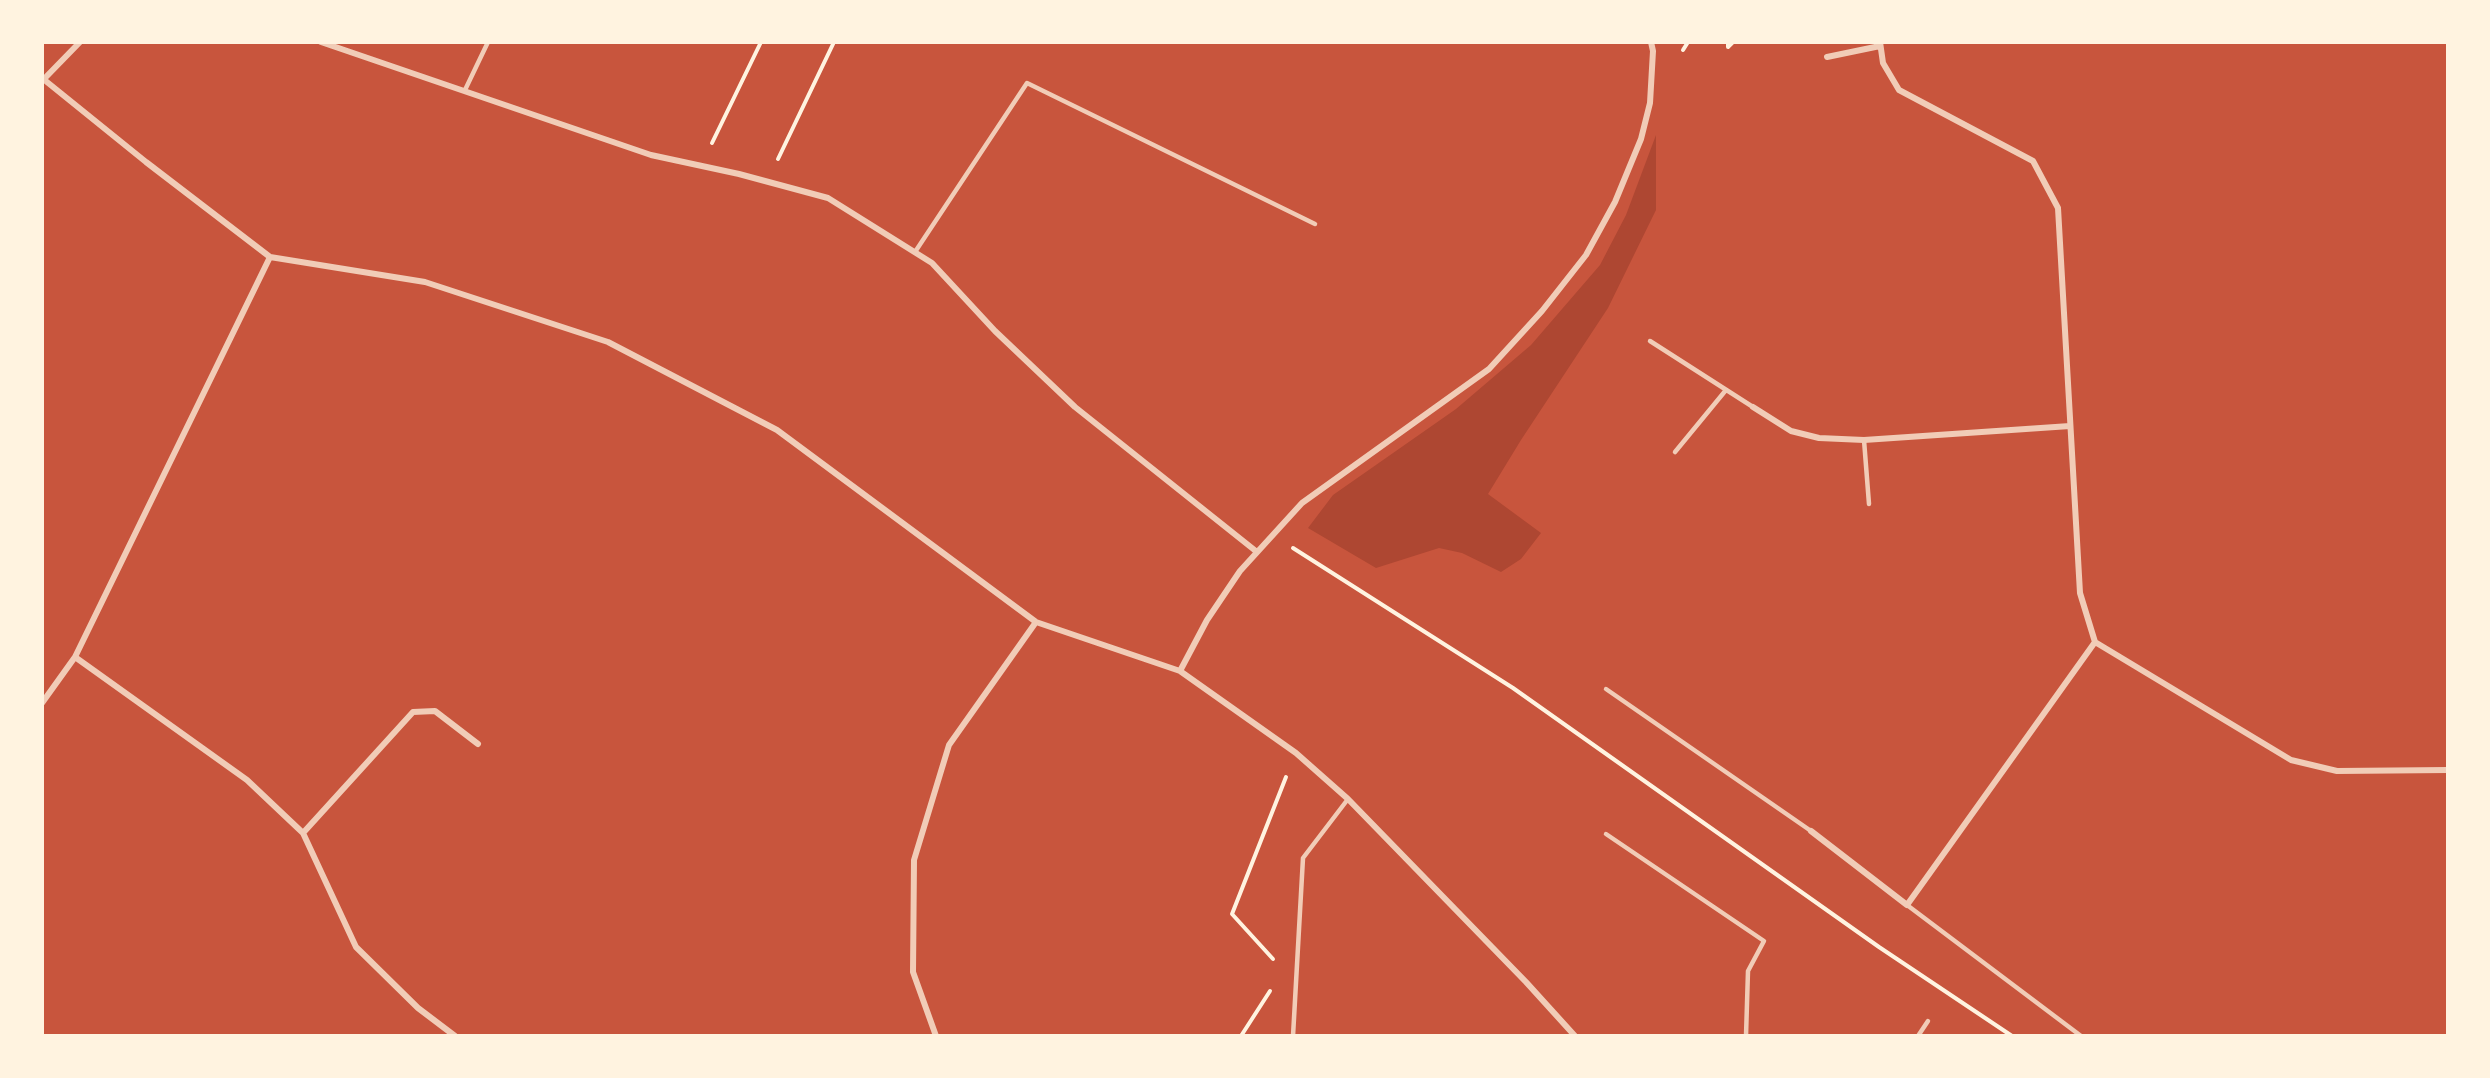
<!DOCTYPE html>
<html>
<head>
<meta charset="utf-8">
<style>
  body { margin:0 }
  #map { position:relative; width:2490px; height:1078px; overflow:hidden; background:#c8553d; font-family:"Noto Sans",sans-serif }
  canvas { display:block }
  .frame { position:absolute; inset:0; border:44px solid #fff3e0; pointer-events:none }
</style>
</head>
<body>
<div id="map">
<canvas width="2490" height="1078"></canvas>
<div class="frame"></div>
</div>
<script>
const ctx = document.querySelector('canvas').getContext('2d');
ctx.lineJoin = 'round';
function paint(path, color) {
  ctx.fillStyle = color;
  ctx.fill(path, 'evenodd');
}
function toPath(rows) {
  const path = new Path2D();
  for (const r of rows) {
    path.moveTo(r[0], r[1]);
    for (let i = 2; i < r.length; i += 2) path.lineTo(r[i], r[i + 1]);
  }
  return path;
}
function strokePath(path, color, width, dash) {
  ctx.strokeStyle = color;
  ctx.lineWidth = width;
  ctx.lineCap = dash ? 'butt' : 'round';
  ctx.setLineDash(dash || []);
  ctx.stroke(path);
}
paint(toPath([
  [1656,135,1656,210,1608,308,1521,440,1488,494,1541,533,1521,559,1501,572,1462,553,1439,548,1376,568,1308,528,1333,495,1456,409,1531,345,1600,265,1626,215]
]), '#ae4732');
strokePath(toPath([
  [1728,42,1728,47,1733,42],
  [1683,50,1688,42],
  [712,143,761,42],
  [778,159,834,42],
  [1293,548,1513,688,1879,947,2012,1036],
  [1273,959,1232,914,1286,777],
  [1241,1036,1270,991]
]), '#fff3e0', 4);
strokePath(toPath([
  [465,90,488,42],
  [915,252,1027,83,1315,224],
  [1650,341,1753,407],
  [1864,440,1869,504],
  [1675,452,1726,390],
  [1606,689,1811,831],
  [1606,834,1764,941,1748,971,1746,1036],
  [1907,905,2081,1036],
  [1293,1036,1303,858,1348,799],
  [1918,1036,1928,1021]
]), '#f1ccb7', 4.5);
strokePath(toPath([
  [321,42,651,155,739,174,828,198,932,263,995,331,1075,407,1257,552],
  [1880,42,1883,63,1899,90,2033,161,2058,208,2080,593,2095,642,2291,760,2337,771,2448,770],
  [1827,57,1880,46],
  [42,78,146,162,270,257,425,282,608,342,777,430,1036,622,1180,671,1296,753,1348,799,1526,982,1575,1036],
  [44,79,80,42],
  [1753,407,1791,431,1819,438,1864,440,2070,426],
  [75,657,247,780,303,833,356,947,418,1008,455,1036],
  [1180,671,1207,620,1240,571,1302,503,1489,369,1542,311,1586,255,1615,202,1641,139,1650,103,1653,51,1651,42],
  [42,703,75,657,270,257],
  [1811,831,1907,905,2095,642],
  [303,833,413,712,435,711,478,744],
  [936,1036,913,972,914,860,949,745,1036,622]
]), '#f1ccb7', 6);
</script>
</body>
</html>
